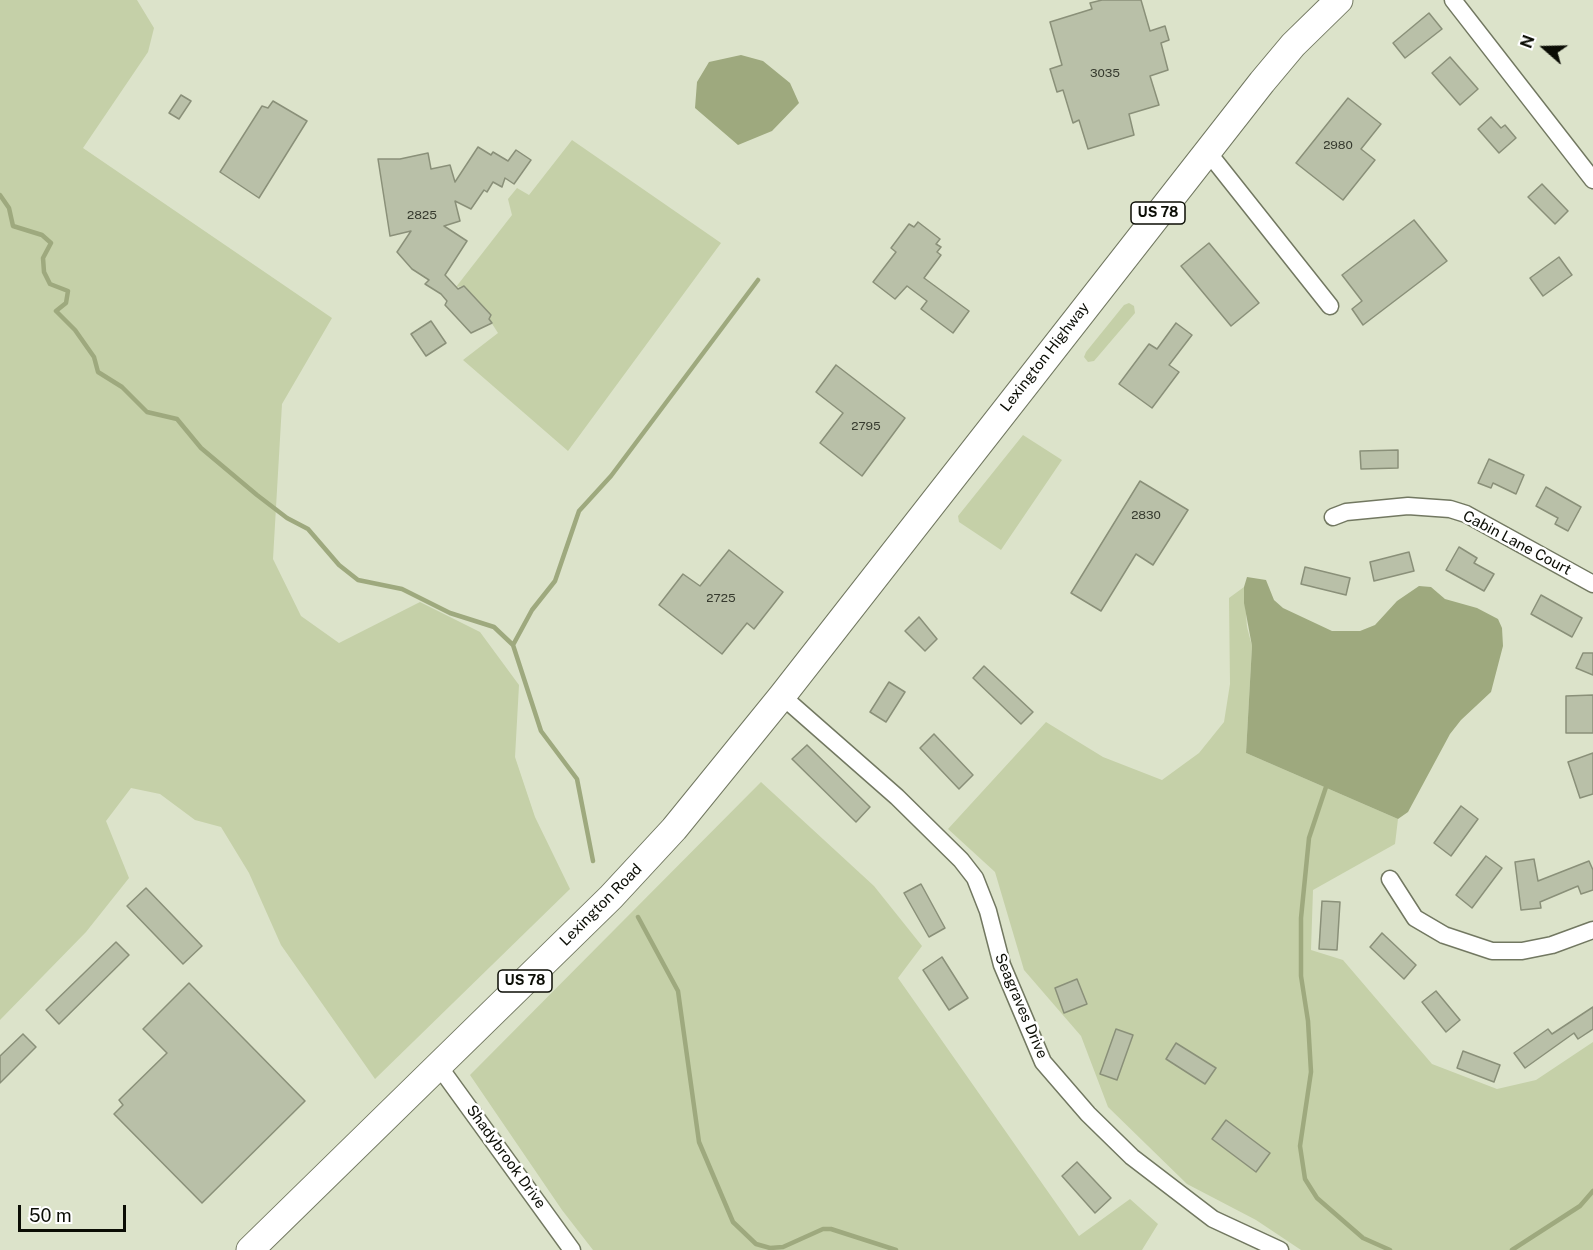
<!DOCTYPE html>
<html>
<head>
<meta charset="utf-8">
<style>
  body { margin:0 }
  #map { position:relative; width:1593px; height:1250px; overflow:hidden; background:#dce3ca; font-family:"Public Sans",sans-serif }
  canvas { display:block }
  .north { position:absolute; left:1515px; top:18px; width:60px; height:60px; -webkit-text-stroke:4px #fff; paint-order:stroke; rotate:290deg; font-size:16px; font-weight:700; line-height:24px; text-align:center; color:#0b0d05 }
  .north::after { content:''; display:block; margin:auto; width:21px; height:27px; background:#0b0d05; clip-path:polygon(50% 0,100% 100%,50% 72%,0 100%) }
  .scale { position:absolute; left:18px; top:1205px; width:108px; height:27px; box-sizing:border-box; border:3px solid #0b0d05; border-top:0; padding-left:8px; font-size:18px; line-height:21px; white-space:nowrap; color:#0b0d05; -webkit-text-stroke:4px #fff; paint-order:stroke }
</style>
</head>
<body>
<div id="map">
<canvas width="1593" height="1250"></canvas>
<div class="north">N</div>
<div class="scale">50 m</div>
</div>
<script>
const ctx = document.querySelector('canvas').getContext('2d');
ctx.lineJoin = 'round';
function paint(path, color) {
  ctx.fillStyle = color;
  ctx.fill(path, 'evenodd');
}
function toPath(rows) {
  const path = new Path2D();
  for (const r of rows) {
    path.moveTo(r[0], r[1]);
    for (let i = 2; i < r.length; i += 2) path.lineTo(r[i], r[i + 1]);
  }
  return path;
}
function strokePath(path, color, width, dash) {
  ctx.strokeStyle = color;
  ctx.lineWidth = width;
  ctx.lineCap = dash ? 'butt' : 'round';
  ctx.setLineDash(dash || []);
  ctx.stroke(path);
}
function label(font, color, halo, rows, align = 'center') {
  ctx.font = font + ' "Public Sans",sans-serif';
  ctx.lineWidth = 5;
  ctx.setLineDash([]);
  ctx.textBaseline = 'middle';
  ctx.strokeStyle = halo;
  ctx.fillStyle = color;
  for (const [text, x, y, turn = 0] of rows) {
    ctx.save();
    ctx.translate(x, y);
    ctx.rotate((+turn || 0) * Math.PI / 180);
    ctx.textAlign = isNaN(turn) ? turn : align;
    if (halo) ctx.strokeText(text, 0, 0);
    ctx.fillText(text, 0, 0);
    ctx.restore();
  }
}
paint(toPath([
  [0,0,137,0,154,28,148,52,83,148,332,318,282,404,273,559,301,616,339,643,420,602,480,632,519,685,515,757,535,817,570,889,375,1079,281,945,249,873,221,827,195,820,160,794,131,788,106,821,129,878,86,932,0,1020],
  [572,140,721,243,568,451,463,360,498,333,489,319,491,315,464,286,456,287,512,215,508,199,517,188,529,195],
  [1129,303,1134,306,1135,313,1094,361,1088,362,1084,357,1086,352,1124,305],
  [1023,435,1062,460,1001,550,959,522,958,516],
  [1244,587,1247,627,1252,646,1246,753,1398,819,1395,844,1313,890,1311,950,1343,960,1432,1064,1497,1089,1536,1080,1593,1042,1593,1250,1301,1250,1256,1220,1187,1184,1108,1107,1081,1036,1024,970,995,872,948,829,1046,722,1103,757,1162,780,1199,753,1224,722,1230,684,1229,598],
  [761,782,874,886,922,946,898,978,1079,1236,1130,1199,1158,1224,1142,1250,593,1250,562,1210,470,1075]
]), '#c5d0a8');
paint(toPath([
  [741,55,763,61,790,83,799,103,772,131,738,145,695,108,697,82,709,62],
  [1247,577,1266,580,1274,600,1283,608,1332,631,1360,631,1375,625,1397,601,1419,586,1431,587,1445,599,1477,608,1498,619,1502,628,1503,646,1491,692,1461,720,1450,734,1408,812,1398,819,1246,753,1252,646,1244,603,1244,587]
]), '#9ea97e');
strokePath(toPath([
  [0,195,9,208,13,226,42,235,51,243,43,258,44,272,50,284,68,291,66,303,56,311,75,330,94,357,98,372,122,387,147,412,177,419,201,448,257,495,287,518,308,529,339,565,358,580,402,589,450,613,494,627,513,645],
  [1326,787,1309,838,1301,918,1301,976,1308,1021,1311,1072,1300,1146,1305,1179,1317,1198,1363,1238,1390,1250],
  [593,861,577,779,541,731,513,645,532,610,555,581,579,511,611,476,758,280],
  [638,917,678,991,699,1142,733,1222,756,1244,770,1248,783,1247,823,1229,831,1229,896,1250],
  [1512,1250,1580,1206,1593,1191]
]), '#9ea97e', 4.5);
const building = toPath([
  [1102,0,1141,0,1150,31,1165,26,1169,40,1161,43,1168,70,1150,76,1159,105,1129,114,1134,135,1088,149,1079,120,1073,123,1063,90,1057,92,1050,69,1062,65,1050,22,1092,9,1090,3,1102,0],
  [1429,13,1442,29,1405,58,1393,43,1429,13],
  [1450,57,1478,89,1460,105,1432,73,1450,57],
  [181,95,191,101,179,119,169,113,181,95],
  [1348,98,1381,124,1361,149,1375,160,1343,200,1296,163,1348,98],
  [273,101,307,121,259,198,220,172,262,106,268,108,273,101],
  [1491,117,1501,128,1505,125,1516,138,1499,153,1478,129,1491,117],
  [478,147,491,155,493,152,508,161,516,150,531,160,514,184,505,178,502,187,493,182,487,192,484,190,471,209,455,201,460,221,444,226,467,241,445,275,458,289,464,286,491,315,489,319,492,323,471,333,445,305,447,301,441,294,425,284,429,280,412,269,397,252,411,231,390,236,378,159,400,159,428,153,431,169,450,165,455,182,478,147],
  [1542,184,1568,211,1555,224,1528,197,1542,184],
  [1414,220,1447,261,1363,325,1352,309,1362,301,1342,275,1414,220],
  [918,222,940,239,936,244,941,247,937,252,941,255,924,278,969,311,953,333,921,309,927,301,907,286,895,299,873,282,896,252,891,248,909,224,914,227,918,222],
  [1209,243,1259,303,1231,326,1181,266,1209,243],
  [1559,257,1572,275,1543,296,1530,278,1559,257],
  [431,321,446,343,426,356,411,334,431,321],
  [1176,323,1192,335,1169,365,1179,372,1152,408,1119,384,1149,344,1157,349,1176,323],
  [836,365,905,418,862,476,820,443,843,413,816,392,836,365],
  [1398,450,1398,468,1361,469,1360,451,1398,450],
  [1489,459,1524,475,1516,494,1493,483,1491,488,1478,483,1489,459],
  [1140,481,1188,510,1153,565,1136,554,1101,611,1071,593,1140,481],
  [1546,487,1581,507,1568,531,1555,524,1558,518,1536,506,1546,487],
  [1459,547,1477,558,1474,563,1494,574,1484,591,1446,570,1459,547],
  [729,550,783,592,754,629,747,623,722,654,659,605,683,574,700,586,729,550],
  [1409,552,1414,571,1374,581,1370,562,1409,552],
  [1305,567,1350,578,1346,595,1301,584,1305,567],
  [1541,595,1582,618,1572,637,1531,614,1541,595],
  [919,617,937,639,925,651,905,631,919,617],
  [1583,653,1593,653,1593,675,1576,668,1583,653],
  [984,666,1033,712,1021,724,973,678,984,666],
  [889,682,905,692,886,722,870,712,889,682],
  [1593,695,1593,733,1566,733,1566,696,1593,695],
  [934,734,973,775,959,789,920,748,934,734],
  [807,745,870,807,856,822,792,759,807,745],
  [1593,753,1593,794,1580,798,1568,762,1593,753],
  [1461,806,1478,819,1451,856,1434,843,1461,806],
  [1486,856,1502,868,1472,908,1456,895,1486,856],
  [1534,859,1538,881,1589,861,1593,870,1593,890,1581,894,1578,886,1540,902,1541,908,1521,910,1515,862,1534,859],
  [921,884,945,928,929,937,904,893,921,884],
  [146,888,202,946,183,964,127,906,146,888],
  [1322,901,1340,902,1337,950,1319,949,1322,901],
  [1382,933,1416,965,1404,979,1370,947,1382,933],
  [116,942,129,955,59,1024,46,1010,116,942],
  [942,957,968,998,949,1010,923,970,942,957],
  [1077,979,1087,1004,1064,1013,1055,988,1077,979],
  [189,983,305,1101,202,1203,114,1114,123,1105,119,1100,167,1053,143,1029,189,983],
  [1436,991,1460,1020,1446,1032,1422,1002,1436,991],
  [1593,1007,1593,1029,1578,1039,1574,1033,1525,1068,1514,1053,1548,1029,1552,1034,1593,1007],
  [1116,1029,1133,1035,1117,1080,1100,1074,1116,1029],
  [23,1034,36,1047,0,1083,0,1056,23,1034],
  [1176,1043,1216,1068,1205,1084,1166,1059,1176,1043],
  [1463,1051,1500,1065,1494,1082,1457,1068,1463,1051],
  [1226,1120,1270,1153,1256,1172,1212,1139,1226,1120],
  [1077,1162,1111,1198,1095,1213,1062,1176,1077,1162]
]);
paint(building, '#b9c0a8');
strokePath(building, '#8a9079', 1.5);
const minor = toPath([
  [1453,0,1593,180],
  [1207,151,1330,306],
  [1333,517,1346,512,1408,506,1450,509,1466,514,1593,584],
  [782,696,897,797,961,860,975,878,988,911,1002,965,1043,1062,1088,1114,1132,1157,1213,1219,1280,1250],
  [1390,879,1415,918,1444,935,1492,951,1522,951,1552,945,1593,930],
  [438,1065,572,1250]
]);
const trunk = toPath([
  [250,1250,611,897,674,829,782,696,1262,82,1293,45,1339,0]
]);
strokePath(minor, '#727861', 19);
strokePath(trunk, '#727861', 29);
strokePath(minor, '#fff', 16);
strokePath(trunk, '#fff', 27);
label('12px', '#363a2e', null, [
  ["3035",1105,73],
  ["2980",1338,145],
  ["2825",422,215],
  ["2795",866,426],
  ["2830",1146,515],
  ["2725",721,598]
]);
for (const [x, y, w] of [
  [1158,213,54],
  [525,981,54]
]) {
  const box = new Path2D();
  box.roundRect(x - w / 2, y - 11, w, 22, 4.5);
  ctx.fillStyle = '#fff';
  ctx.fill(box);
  strokePath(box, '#0b0d05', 1.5);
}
label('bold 14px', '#0b0d05', null, [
  ["US 78",1158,213],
  ["US 78",525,981]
]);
label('15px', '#0b0d05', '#fff', [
  ["Lexington Highway",1045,357,-52],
  ["Cabin Lane Court",1517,543,28],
  ["Lexington Road",601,905,-45],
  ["Seagraves Drive",1021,1006,67],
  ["Shadybrook Drive",506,1157,54]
]);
</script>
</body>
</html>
